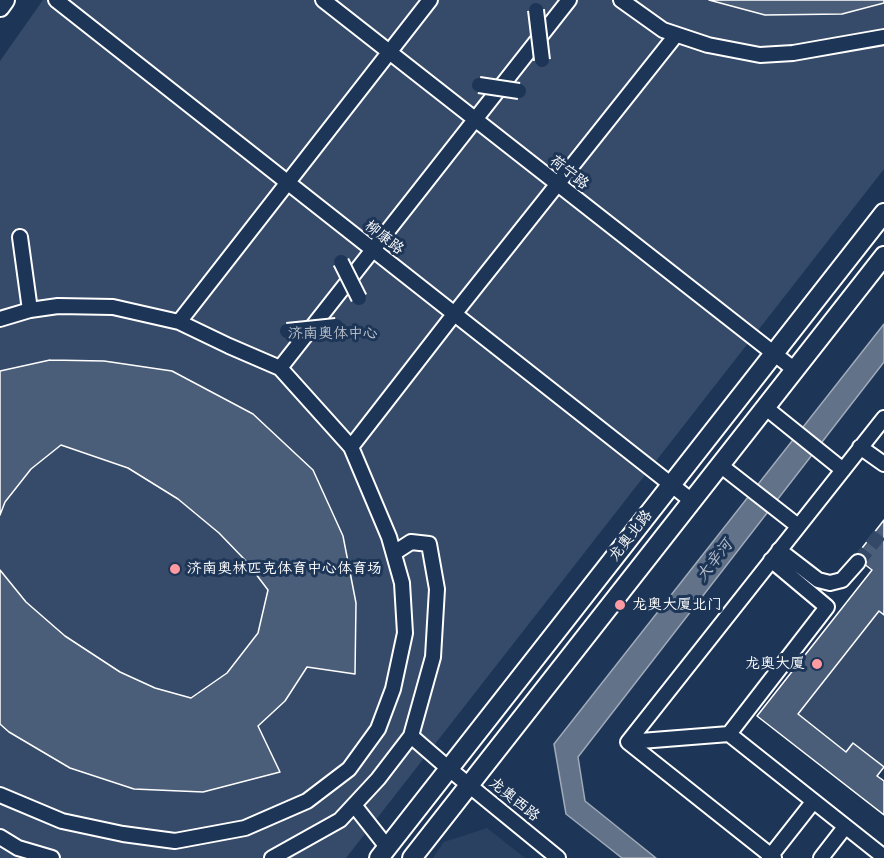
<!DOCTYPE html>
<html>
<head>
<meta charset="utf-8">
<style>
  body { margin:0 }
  canvas { display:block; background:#1d3557 }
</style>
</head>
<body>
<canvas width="884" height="858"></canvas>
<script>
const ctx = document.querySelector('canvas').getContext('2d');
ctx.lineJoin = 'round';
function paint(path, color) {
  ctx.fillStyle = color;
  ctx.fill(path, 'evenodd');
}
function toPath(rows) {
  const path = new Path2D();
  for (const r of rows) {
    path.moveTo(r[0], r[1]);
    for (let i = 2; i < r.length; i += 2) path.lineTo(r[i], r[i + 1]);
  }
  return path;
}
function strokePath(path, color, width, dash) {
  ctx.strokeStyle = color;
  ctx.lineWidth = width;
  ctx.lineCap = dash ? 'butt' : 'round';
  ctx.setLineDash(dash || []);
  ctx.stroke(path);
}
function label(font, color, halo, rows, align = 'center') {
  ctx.font = font + ' "Balsamiq Sans","LXGW WenKai TC",sans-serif';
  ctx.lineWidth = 6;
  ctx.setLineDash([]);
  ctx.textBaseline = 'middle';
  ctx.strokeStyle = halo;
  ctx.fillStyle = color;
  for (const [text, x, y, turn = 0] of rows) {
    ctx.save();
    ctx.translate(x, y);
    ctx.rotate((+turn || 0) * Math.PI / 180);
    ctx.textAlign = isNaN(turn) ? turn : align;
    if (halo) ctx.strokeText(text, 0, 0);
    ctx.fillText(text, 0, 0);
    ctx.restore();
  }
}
paint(toPath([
  [487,828,525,858,433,858,444,842]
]), '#2a4161');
paint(toPath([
  [43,0,884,0,884,169,346,858,0,858,0,61],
  [879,611,884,615,884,767,853,743,846,752,798,714]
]), '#364b69');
const water = toPath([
  [884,324,884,362,578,757,585,801,656,858,622,858,566,814,554,744,884,324]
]);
paint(water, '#617289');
strokePath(water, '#a0aab8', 1.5);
const building = toPath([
  [709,0,884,0,884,3,842,14,765,15,709,0],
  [50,360,104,361,172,371,253,414,313,470,343,536,356,603,355,674,307,667,285,701,258,726,280,772,203,792,134,789,70,768,9,732,0,724,0,570,26,602,65,636,120,672,155,688,191,698,227,673,258,633,268,590,246,561,219,533,178,499,128,468,61,445,31,469,5,502,0,515,0,371,50,360],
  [884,520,884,615,879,611,798,714,846,752,853,743,884,767,877,776,884,781,884,815,757,716,872,570,855,557,884,520]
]);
paint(building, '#4a5d79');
strokePath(building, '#fff', 1.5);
strokePath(toPath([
  [858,562,884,529]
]), '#344968', 14, [14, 7]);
const minor = toPath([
  [56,0,692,501],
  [323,0,795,370],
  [621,0,663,30,708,45,760,55,793,53,884,37],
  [20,237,30,310],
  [0,319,30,310,58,306,113,307,179,322,229,346,280,368,351,447,389,537,402,583,405,633,393,689,378,729,349,769,307,801,245,828,175,841,123,834,62,821,0,795],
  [179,322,430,0],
  [280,368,569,0],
  [766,408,843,470],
  [351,447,455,313,676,35],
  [860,447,884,464],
  [720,465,798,526],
  [779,550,818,580,830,583,842,580,858,562],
  [729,734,827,607,771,560],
  [411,736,448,768,558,858],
  [628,742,729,734,884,857],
  [354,805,387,847],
  [0,837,18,848,52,858],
  [272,858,340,820,378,779,411,736,433,657,437,589,429,544,411,542,394,553],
  [769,858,813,802],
  [774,858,628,742,884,418],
  [821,858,845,827]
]);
const major = toPath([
  [0,7,5,0],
  [379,858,884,213],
  [412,858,884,256]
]);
strokePath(minor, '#fff', 18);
strokePath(major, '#fff', 22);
strokePath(minor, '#1d3557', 14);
strokePath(major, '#1d3557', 18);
const minorBridge = toPath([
  [536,10,542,60],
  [479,85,519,91],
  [341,262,359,298],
  [287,331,336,326]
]);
strokePath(minorBridge, '#fff', 18, []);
strokePath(minorBridge, '#1d3557', 14);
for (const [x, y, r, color] of [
  [175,569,6,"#ff9aa2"],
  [620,605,6,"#ff9aa2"],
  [817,664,6,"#ff9aa2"]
]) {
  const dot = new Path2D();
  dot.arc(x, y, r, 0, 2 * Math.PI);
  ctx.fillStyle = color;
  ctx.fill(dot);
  strokePath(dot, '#1d3557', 2);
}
label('15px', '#fff', '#1d3557', [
  ["荷宁路",569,173,38],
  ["柳康路",384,238,38],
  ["龙奥北路",631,536,-52],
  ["龙奥西路",514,800,39]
]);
label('15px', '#b9c0ca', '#1d3557', [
  ["济南奥体中心",333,334]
]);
label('15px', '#fff', '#1d3557', [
  ["济南奥林匹克体育中心体育场",187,569],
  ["龙奥大厦北门",632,605],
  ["龙奥大厦",805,664,"right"]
], 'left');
label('italic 16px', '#b8c0ca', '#1d3557', [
  ["大辛河",715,561,-52]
]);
</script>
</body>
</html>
